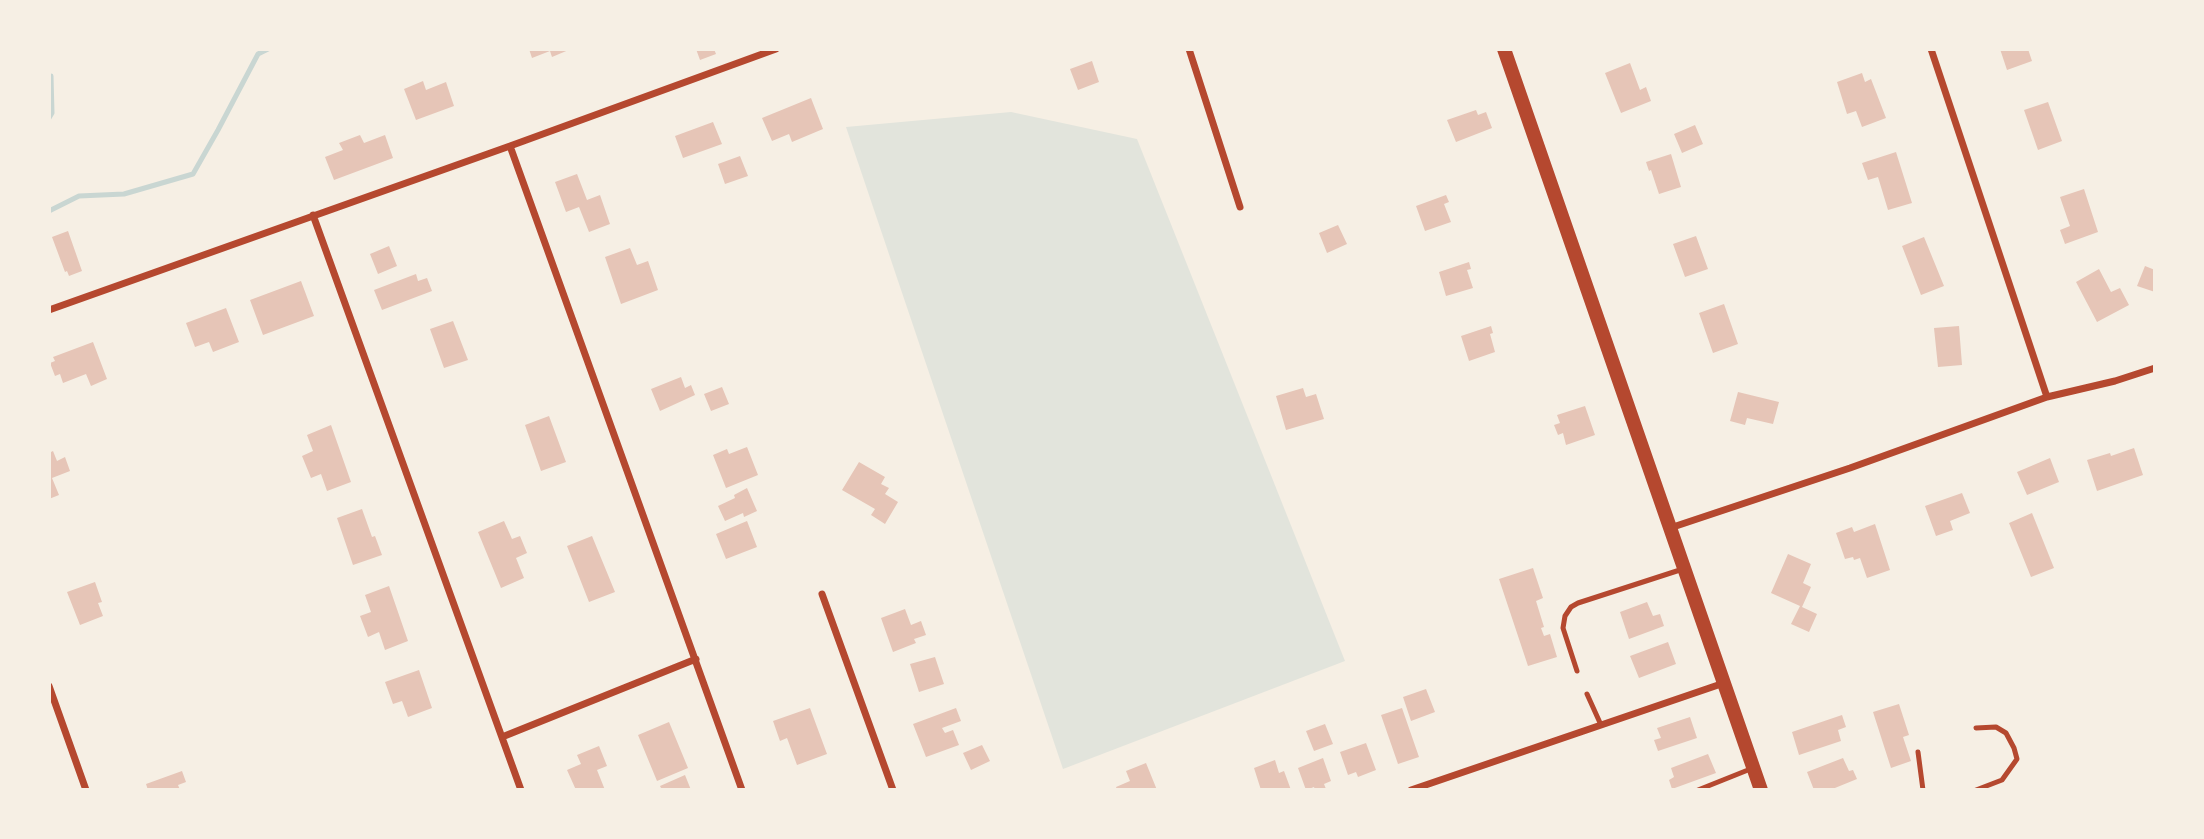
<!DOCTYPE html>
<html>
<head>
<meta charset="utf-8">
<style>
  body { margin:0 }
  #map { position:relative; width:2204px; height:839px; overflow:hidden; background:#f6efe4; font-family:Overpass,sans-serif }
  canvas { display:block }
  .frame { position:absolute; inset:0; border:51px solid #f6efe4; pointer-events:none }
</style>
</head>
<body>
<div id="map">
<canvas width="2204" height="839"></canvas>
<div class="frame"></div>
</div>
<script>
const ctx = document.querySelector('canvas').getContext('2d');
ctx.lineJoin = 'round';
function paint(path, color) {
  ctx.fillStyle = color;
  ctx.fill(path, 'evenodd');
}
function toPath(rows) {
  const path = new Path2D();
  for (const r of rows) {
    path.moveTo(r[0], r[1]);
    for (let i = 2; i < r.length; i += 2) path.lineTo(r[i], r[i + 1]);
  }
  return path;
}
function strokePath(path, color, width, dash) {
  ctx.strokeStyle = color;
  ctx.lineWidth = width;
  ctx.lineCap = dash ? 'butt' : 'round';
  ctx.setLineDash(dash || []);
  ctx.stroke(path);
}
paint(toPath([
  [1011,112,1137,139,1345,661,1063,769,846,127]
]), '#e2e4dc');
strokePath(toPath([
  [49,118,52,113,51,76],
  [49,211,79,196,124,194,193,174,218,130,258,54,268,49]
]), '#c9d6d2', 5);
paint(toPath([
  [529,49,571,49,552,57,550,51,532,58],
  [696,49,714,49,716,54,700,60],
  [2000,49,2028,49,2032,61,2007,70],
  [1092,61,1099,82,1078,90,1070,69],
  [1630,63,1640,90,1646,87,1651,101,1621,113,1605,73],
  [1862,73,1865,82,1871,79,1886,118,1862,127,1856,111,1847,114,1837,82],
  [423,81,426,90,446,82,454,106,416,120,404,89],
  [811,98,823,129,792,142,789,134,772,141,762,118],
  [2048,102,2062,141,2038,150,2024,110],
  [1476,110,1478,115,1486,112,1492,128,1456,142,1447,120],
  [713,122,722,144,683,158,675,136],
  [1695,125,1703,144,1682,153,1674,134],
  [360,135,364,143,385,135,393,158,334,180,325,157,343,150,339,143],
  [1896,152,1912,203,1888,210,1878,177,1868,180,1862,163],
  [1671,154,1681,187,1659,194,1651,170,1649,171,1646,162],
  [740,156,748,176,725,184,718,164],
  [577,174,587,200,600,195,610,224,589,232,579,207,566,212,555,182],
  [2084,189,2098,232,2065,244,2060,230,2070,226,2060,197],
  [1446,195,1449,202,1444,204,1451,222,1425,231,1416,206],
  [1338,225,1347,244,1327,253,1319,233],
  [68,231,82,271,69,276,67,271,65,272,52,237],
  [1696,236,1708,269,1685,277,1673,244],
  [1924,237,1944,286,1921,295,1902,246],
  [389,246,397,266,378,274,370,254],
  [630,248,637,265,648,261,658,290,621,304,605,257],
  [1469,262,1471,269,1467,270,1473,288,1446,296,1439,272],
  [2145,266,2155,270,2155,292,2137,286],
  [2099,269,2111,292,2120,288,2129,305,2097,322,2076,282],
  [416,274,418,281,427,278,432,291,382,310,374,290],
  [301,281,314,316,263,335,250,300],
  [1724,304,1738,344,1713,353,1699,313],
  [226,308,239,342,213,352,209,342,195,347,186,323],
  [453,321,468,360,444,368,430,329],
  [1491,326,1493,333,1490,334,1495,352,1469,361,1461,336],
  [1959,326,1962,365,1938,367,1934,328],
  [93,342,107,379,91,386,86,374,63,383,60,374,55,376,50,363,55,361,53,357],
  [681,377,685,388,691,385,695,395,660,411,651,389],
  [722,387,729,404,711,411,704,394],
  [1303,388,1306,397,1316,394,1324,419,1286,430,1276,396],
  [1738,392,1779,402,1773,424,1747,418,1745,425,1730,421],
  [1585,406,1595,435,1566,445,1563,433,1558,435,1554,425,1560,423,1557,415],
  [549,416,566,462,541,471,525,425],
  [331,425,351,482,327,491,321,474,311,478,302,456,313,451,307,435],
  [747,447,758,475,726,488,713,455,727,449,729,454],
  [2134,448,2143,475,2097,491,2087,460,2110,453,2111,456],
  [53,451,57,461,65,457,70,471,52,478,59,495,49,499,49,453],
  [2050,458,2059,482,2027,495,2017,472],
  [859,462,885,477,881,484,889,488,885,494,898,502,885,524,871,515,875,509,842,490],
  [747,488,757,511,744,517,743,513,725,521,718,506,735,498,734,495],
  [1962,493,1970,513,1950,521,1953,530,1936,536,1925,506],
  [362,509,372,537,375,536,382,555,353,565,337,518],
  [2032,513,2054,568,2031,577,2009,523],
  [504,521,512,539,520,536,527,553,516,558,524,578,501,588,478,532],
  [747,521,757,547,726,559,716,534],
  [1875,524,1890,570,1867,578,1860,558,1854,560,1853,557,1845,559,1836,533,1852,527,1854,532],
  [592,536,615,592,589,602,567,546],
  [1788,554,1811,564,1803,583,1811,587,1802,607,1817,614,1809,632,1791,624,1800,606,1771,593],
  [1533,568,1543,598,1536,601,1544,627,1541,628,1544,636,1550,634,1557,657,1528,666,1499,579],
  [95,582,102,602,98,603,103,616,80,625,67,592],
  [389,586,408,641,385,650,379,632,368,637,360,616,371,612,365,595],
  [1647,602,1653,616,1660,614,1664,626,1629,639,1620,612],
  [905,609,911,625,921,621,926,635,914,639,916,643,893,652,881,618],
  [1668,642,1676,664,1639,678,1630,656],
  [935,657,944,684,919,692,910,664],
  [419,670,432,708,408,717,402,701,393,704,385,682],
  [1426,689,1435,712,1411,721,1403,697],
  [1899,704,1909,735,1903,737,1911,761,1891,768,1873,712],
  [810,708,827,754,797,765,787,738,780,741,773,721],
  [956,708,961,721,942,728,945,733,953,730,959,745,926,757,913,724],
  [1402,708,1419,757,1398,764,1381,715],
  [1842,715,1846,727,1838,730,1841,741,1799,755,1792,732],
  [1690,717,1697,738,1658,751,1654,740,1661,738,1657,728],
  [669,722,688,768,657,781,638,735],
  [1325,724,1333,744,1314,751,1306,731],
  [1366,743,1376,770,1358,777,1356,772,1348,775,1340,752],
  [982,745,990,761,971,770,963,753],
  [599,746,607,766,597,770,605,790,576,790,567,770,581,764,577,755],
  [1708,754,1716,773,1672,789,1669,780,1674,777,1671,768],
  [1323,758,1331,781,1324,784,1326,789,1324,790,1315,790,1314,787,1306,790,1298,768],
  [1843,758,1849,771,1853,770,1857,779,1830,790,1814,790,1807,772],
  [1275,760,1279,773,1284,771,1291,790,1261,790,1254,768],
  [1146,763,1157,790,1117,790,1116,787,1130,781,1126,771],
  [182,771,186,782,178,785,180,790,148,790,146,784],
  [685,775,691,790,662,790,660,786]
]), '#e6c5b7');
strokePath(toPath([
  [1577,671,1563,628,1565,616,1571,607,1578,603,1683,569],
  [1587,694,1601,725],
  [1976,728,1996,727,2006,733,2014,748,2017,759,2002,780,1976,790],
  [1918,752,1923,790],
  [1698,790,1753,768]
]), '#b5482f', 5);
strokePath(toPath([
  [1189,49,1240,207],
  [1931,49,2047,397],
  [510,146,742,790],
  [313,215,521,790],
  [49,310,510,146,776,49],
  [1670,528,1850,468,2047,397,2115,381,2155,368],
  [822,594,893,790],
  [49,686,86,790],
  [502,737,696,659],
  [1411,790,1724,683]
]), '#b5482f', 7);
strokePath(toPath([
  [1504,49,1761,790]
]), '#b5482f', 14);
</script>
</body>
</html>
